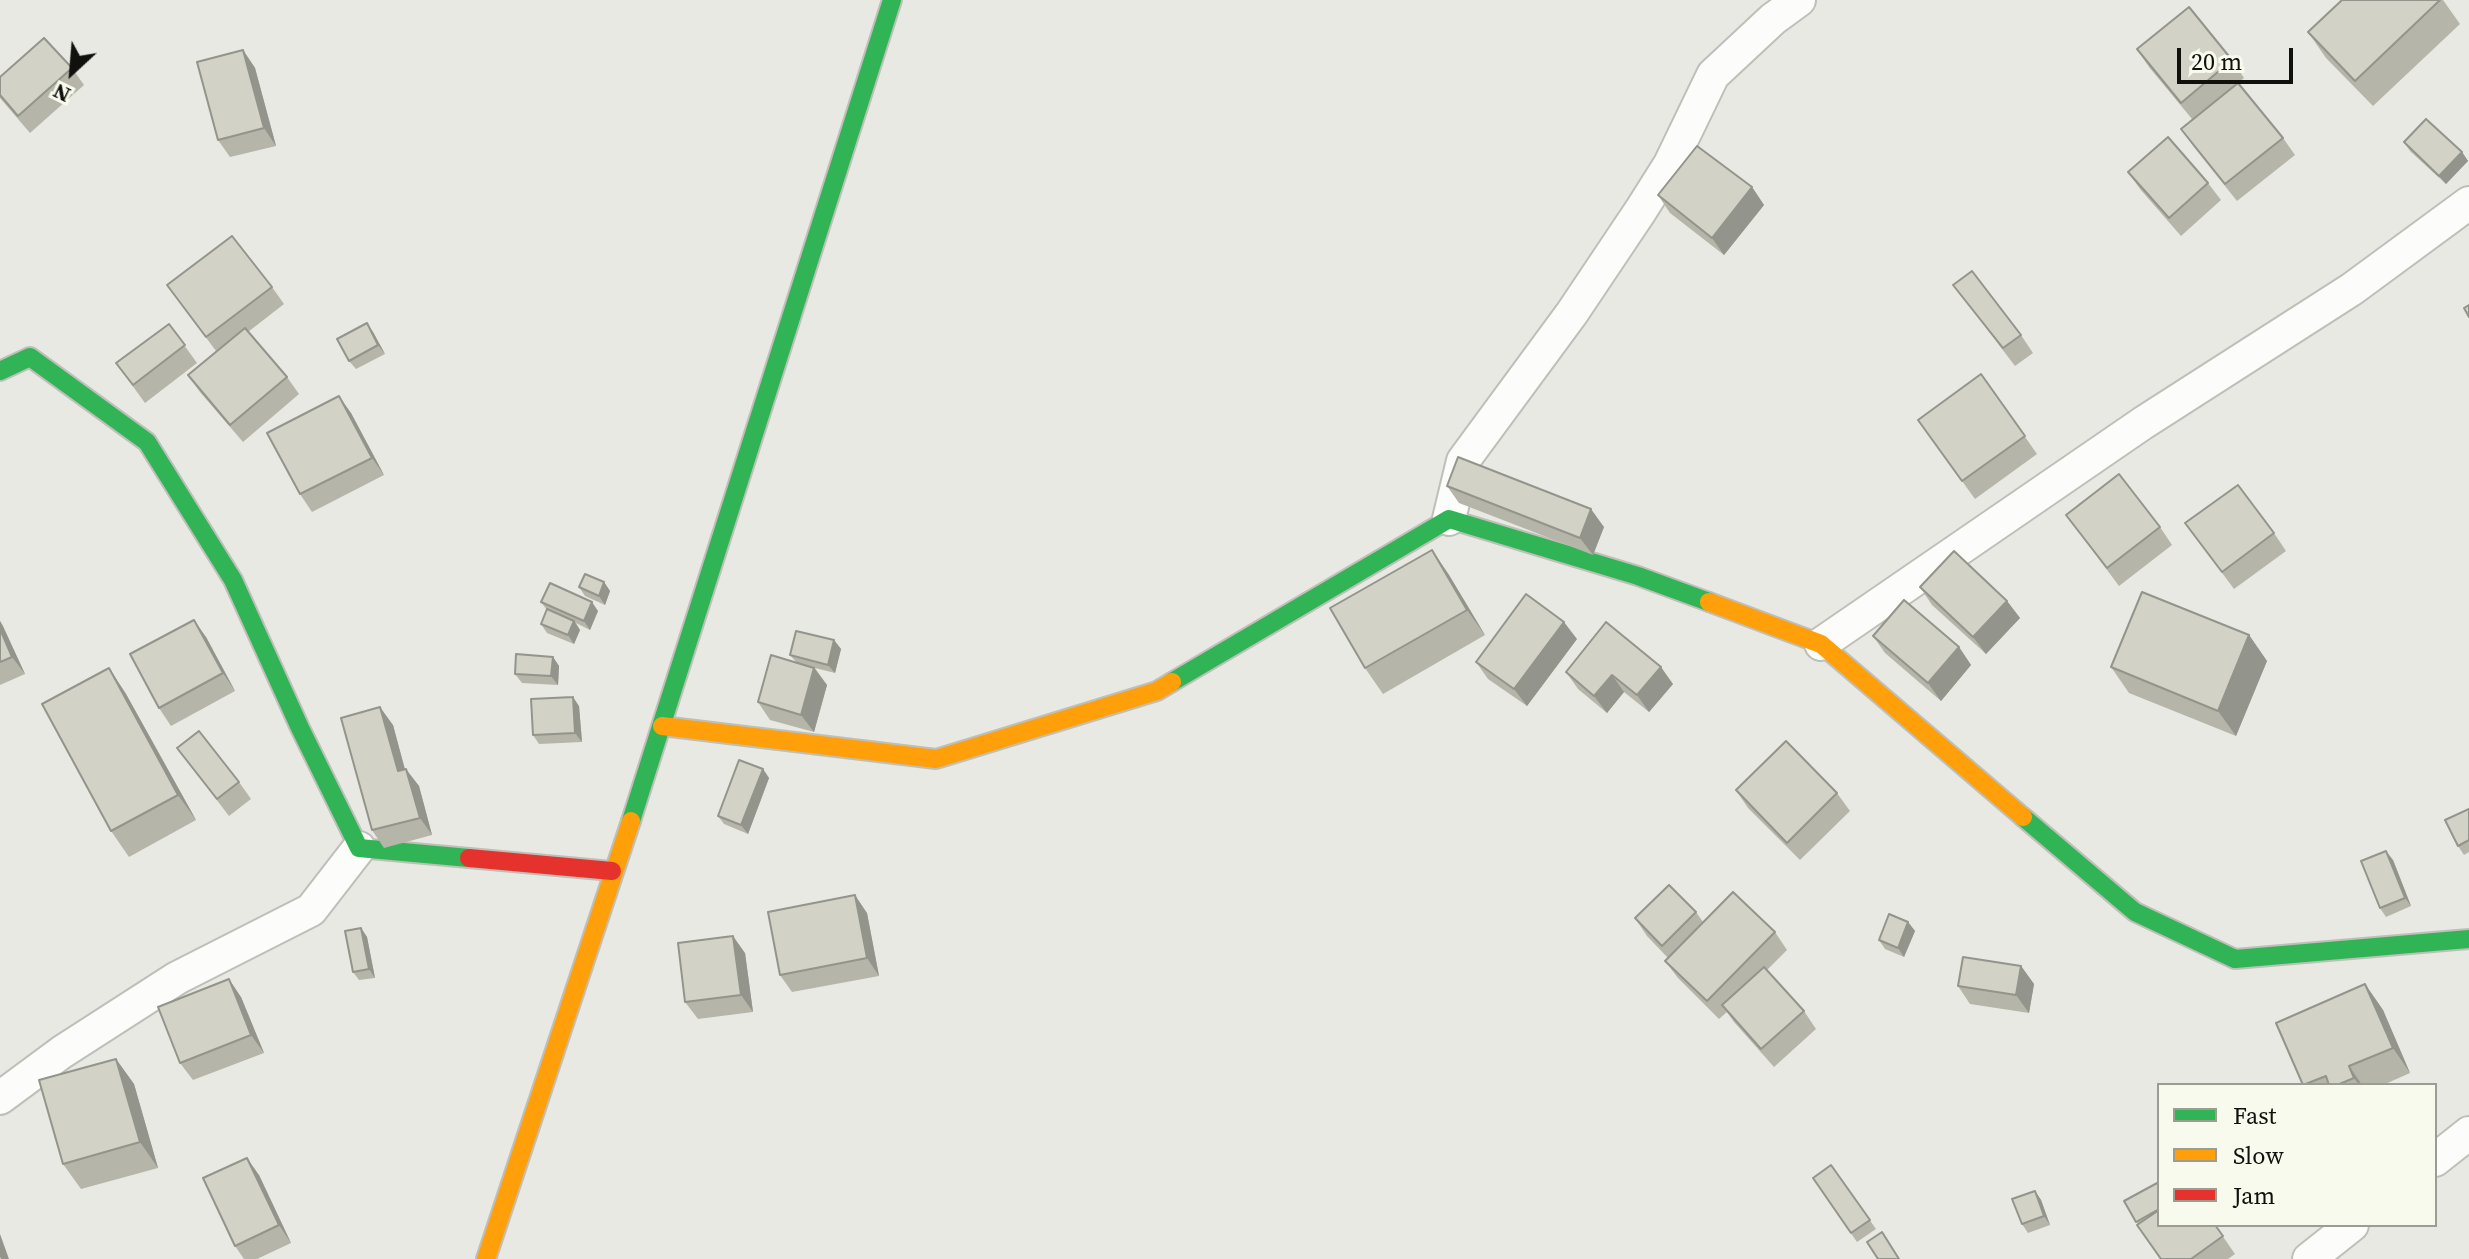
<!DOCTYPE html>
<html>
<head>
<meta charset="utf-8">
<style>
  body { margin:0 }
  #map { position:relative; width:2469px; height:1259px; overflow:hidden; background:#e9e9e3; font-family:"Source Serif 4",serif }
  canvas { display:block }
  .legend { position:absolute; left:2157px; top:1083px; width:280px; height:144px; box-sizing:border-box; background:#f8faed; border:2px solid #9b9c93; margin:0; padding:10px 14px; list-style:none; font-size:24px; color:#10100c }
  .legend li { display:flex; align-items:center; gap:16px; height:40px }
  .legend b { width:40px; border:2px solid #9b9c93 }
  .north { position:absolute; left:32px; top:32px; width:80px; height:80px; -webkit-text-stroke:6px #f8faed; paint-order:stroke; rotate:206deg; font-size:22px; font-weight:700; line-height:32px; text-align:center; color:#10100c }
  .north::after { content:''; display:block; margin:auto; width:28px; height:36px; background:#10100c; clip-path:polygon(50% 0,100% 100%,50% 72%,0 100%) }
  .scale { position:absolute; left:2177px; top:48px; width:116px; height:36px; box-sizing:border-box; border:4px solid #10100c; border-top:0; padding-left:10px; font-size:24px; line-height:28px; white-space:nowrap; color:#10100c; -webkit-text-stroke:6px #f8faed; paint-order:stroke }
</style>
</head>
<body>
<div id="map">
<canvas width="2469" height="1259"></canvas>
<ul class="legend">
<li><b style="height:10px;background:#30b455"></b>Fast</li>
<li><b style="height:10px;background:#ff9f0a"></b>Slow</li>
<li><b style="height:10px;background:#e5322d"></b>Jam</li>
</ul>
<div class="north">N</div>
<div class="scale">20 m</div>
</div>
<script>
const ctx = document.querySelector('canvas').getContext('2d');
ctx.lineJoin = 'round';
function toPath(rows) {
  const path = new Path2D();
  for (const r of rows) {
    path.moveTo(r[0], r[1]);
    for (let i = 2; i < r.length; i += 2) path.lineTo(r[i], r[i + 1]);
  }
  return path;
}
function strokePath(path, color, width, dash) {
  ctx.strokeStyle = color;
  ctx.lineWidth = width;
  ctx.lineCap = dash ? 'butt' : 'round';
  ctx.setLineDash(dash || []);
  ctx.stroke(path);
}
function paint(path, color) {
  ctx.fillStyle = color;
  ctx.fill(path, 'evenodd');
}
const street = toPath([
  [1449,519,1463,461,1572,313,1641,210,1670,164,1713,75,1773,19,1799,0],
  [1821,644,2143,423,2352,289,2469,203],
  [0,1098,62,1052,177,978,311,910,359,848],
  [2435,1160,2469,1133],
  [2309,1259,2352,1225]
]);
const fast = toPath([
  [0,371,30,357,147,442,233,580,300,728,359,848,469,858],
  [1172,682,1449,519,1638,576,1709,602],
  [2023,817,2135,912,2235,959,2469,939],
  [631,821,892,0]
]);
const slow = toPath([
  [1709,602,1821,644,2023,817],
  [662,726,936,759,1157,691,1172,682],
  [486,1259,631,821]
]);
const jam = toPath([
  [469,858,612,871]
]);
strokePath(street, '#bfbfba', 36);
strokePath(fast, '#bfbfba', 22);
strokePath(slow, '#bfbfba', 22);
strokePath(jam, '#bfbfba', 22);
strokePath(street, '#fcfcfb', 32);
strokePath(fast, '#30b455', 18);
strokePath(slow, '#ff9f0a', 18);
strokePath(jam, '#e5322d', 18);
paint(toPath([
  [2342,0,2443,0,2460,24,2373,106,2326,58,2308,32],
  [2137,49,2232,60,2244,78,2238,83,2283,138,2295,155,2237,201,2193,146,2181,129,2192,119,2149,67],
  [243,50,255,68,276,146,230,157,218,140],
  [72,68,84,85,30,133,0,98,0,77],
  [2404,142,2462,152,2468,161,2446,184,2410,151],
  [2128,172,2208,183,2221,200,2181,236,2140,189],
  [1752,187,1764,205,1724,255,1670,213,1658,195],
  [167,285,272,287,284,304,248,332,287,377,299,394,243,442,200,392,188,375,216,351],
  [1953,285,2021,335,2033,353,2015,366],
  [169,324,197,363,145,403,116,363],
  [373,332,385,354,356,369,349,361],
  [1981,374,2037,454,1975,499,1918,420],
  [351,413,384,475,312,512,300,494],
  [1447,486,1604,527,1593,555,1459,503],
  [2066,515,2160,527,2172,545,2119,586],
  [2185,523,2274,533,2286,551,2234,589],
  [1432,550,1449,575,1485,635,1383,694,1365,668],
  [604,582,610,591,605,605,585,596,579,587],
  [1920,587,2007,601,2020,618,1986,654,1932,605],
  [541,602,598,611,590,630,576,623,580,630,574,644,547,633,541,624,547,610],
  [0,621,25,674,0,685],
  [1606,622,1673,684,1649,712,1624,692,1607,713,1578,689,1566,672],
  [2249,635,2267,661,2236,736,2129,693,2111,667],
  [1873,636,1959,647,1971,665,1941,701,1885,653],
  [206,637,235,691,171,726,159,708],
  [1577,639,1527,706,1488,679,1476,662],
  [834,640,841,649,835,673,815,668,827,685,814,732,770,720,758,702,796,662,790,655],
  [553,657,559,666,558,685,522,683,515,674],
  [109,668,126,694,196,820,129,857,111,831],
  [579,706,582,742,539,744,533,735],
  [393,725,405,769,419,786,432,835,384,848,372,830],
  [177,748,239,782,251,799,229,816],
  [763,769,769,778,748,834,724,824,718,816],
  [1736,790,1837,793,1850,811,1800,860,1748,808],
  [2469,809,2469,852,2464,855,2458,846],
  [2393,860,2411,906,2386,917,2380,908],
  [1696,912,1703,922,1775,932,1787,950,1767,970,1804,1011,1816,1029,1774,1067,1734,1022,1727,1012,1719,1019,1678,978,1665,961,1668,958,1647,936,1635,918],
  [867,913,879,976,792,992,780,975],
  [1908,922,1915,931,1904,957,1885,949,1879,940],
  [361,928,367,937,375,978,359,980,353,972],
  [745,953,753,1012,698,1019,685,1002],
  [2021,966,2034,984,2029,1013,1970,1004,1958,986],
  [2365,984,2383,1010,2410,1073,2383,1085,2303,1085],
  [241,997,264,1053,193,1080,180,1063],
  [116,1059,134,1084,158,1168,81,1189,63,1164],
  [1831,1165,1876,1229,1857,1242,1813,1178],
  [259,1175,291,1243,257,1259,244,1259,235,1246],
  [2035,1191,2041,1200,2050,1225,2028,1233,2022,1224],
  [2124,1201,2215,1225,2235,1254,2228,1259,2161,1259,2138,1225]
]), '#b5b5aa');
paint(toPath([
  [243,50,255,68,276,146,264,128],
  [2462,152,2468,161,2446,184,2439,176],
  [1752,187,1764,205,1724,255,1712,238],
  [367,323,373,332,385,354,378,345],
  [339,396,351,413,384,475,372,458],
  [1591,509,1604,527,1593,555,1580,538],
  [1432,550,1449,575,1485,635,1467,610],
  [604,582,610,591,605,605,599,596],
  [2007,601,2020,618,1986,654,1973,637],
  [592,602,598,611,590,630,584,621],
  [194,620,206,637,235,691,223,673],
  [0,621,3,626,25,674,12,657,0,629],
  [574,621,580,630,574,644,568,635],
  [1564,622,1577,639,1527,706,1514,689],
  [2249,635,2267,661,2236,736,2218,711],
  [834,640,841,649,835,673,828,665],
  [1959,647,1971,665,1941,701,1928,683],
  [553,657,559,666,558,685,551,676],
  [1661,667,1673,684,1649,712,1637,695],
  [109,668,126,694,196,820,178,795],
  [814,668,827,685,814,732,801,715],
  [1612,675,1624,692,1607,713,1594,696],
  [573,697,579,706,582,742,575,733],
  [380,707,393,725,410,789,398,771],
  [406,769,419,786,432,835,420,818],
  [763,769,769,778,748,834,741,825],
  [2386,851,2393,860,2411,906,2405,898],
  [855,895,867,913,879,976,867,958],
  [1908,922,1915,931,1904,957,1898,948],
  [361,928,367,937,375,978,369,969],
  [733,936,745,953,753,1012,741,995],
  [2021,966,2034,984,2029,1013,2016,995],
  [229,979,241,997,264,1053,251,1035],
  [2365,984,2383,1010,2410,1073,2393,1048],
  [116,1059,134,1084,158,1168,140,1142],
  [2349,1066,2362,1085,2359,1085,2354,1078],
  [247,1158,259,1175,291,1243,279,1225],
  [2035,1191,2041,1200,2050,1225,2044,1216],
  [0,1234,9,1259,1,1259,0,1257]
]), '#93948b');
const building = toPath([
  [2342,0,2440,0,2355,81,2308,32,2342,0],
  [2189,7,2232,60,2181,103,2137,49,2189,7],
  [44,38,72,68,18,116,0,95,0,77,44,38],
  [243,50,264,128,218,140,197,62,243,50],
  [2238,83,2283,138,2225,184,2181,129,2238,83],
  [2426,119,2462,152,2439,176,2404,142,2426,119],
  [2168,137,2208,183,2169,218,2128,172,2168,137],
  [1697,146,1752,187,1712,238,1658,195,1697,146],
  [232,236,272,287,206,337,167,285,232,236],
  [1972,271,2021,335,2003,348,1953,285,1972,271],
  [2469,305,2469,317,2464,308,2469,305],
  [367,323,378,345,349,361,337,339,367,323],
  [169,324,185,345,133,385,116,363,169,324],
  [245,328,287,377,230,425,188,375,245,328],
  [1981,374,2025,436,1962,481,1918,420,1981,374],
  [339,396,372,458,300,494,267,433,339,396],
  [1458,457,1591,509,1580,538,1447,486,1458,457],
  [2119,474,2160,527,2107,568,2066,515,2119,474],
  [2238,485,2274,533,2222,572,2185,523,2238,485],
  [1432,550,1467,610,1365,668,1330,608,1432,550],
  [1954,551,2007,601,1973,637,1920,587,1954,551],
  [585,574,604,582,599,596,579,587,585,574],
  [550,583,592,602,584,621,541,602,550,583],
  [2142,592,2249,635,2218,711,2111,667,2142,592],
  [1526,594,1564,622,1514,689,1476,662,1526,594],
  [1904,600,1959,647,1928,683,1873,636,1904,600],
  [547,609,574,621,568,635,541,624,547,609],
  [194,620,223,673,159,708,130,654,194,620],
  [1606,622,1661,667,1637,695,1612,675,1594,696,1566,672,1606,622],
  [0,629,12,657,0,662,0,629],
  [796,631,834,640,828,665,790,655,796,631],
  [516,654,553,657,551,676,515,674,516,654],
  [771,655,814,668,801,715,758,702,771,655],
  [109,668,178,795,111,831,42,704,109,668],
  [573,697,575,733,533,735,531,699,573,697],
  [380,707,398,771,406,769,420,818,372,830,341,718,380,707],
  [199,731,239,782,217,799,177,748,199,731],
  [1786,741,1837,793,1787,843,1736,790,1786,741],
  [739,760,763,769,741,825,718,816,739,760],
  [2469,809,2469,840,2458,846,2445,820,2469,809],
  [2386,851,2405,898,2380,908,2361,861,2386,851],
  [1669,885,1696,912,1662,946,1635,918,1669,885],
  [1733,892,1775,932,1707,1001,1665,961,1733,892],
  [855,895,867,958,780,975,768,912,855,895],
  [1889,914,1908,922,1898,948,1879,940,1889,914],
  [361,928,369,969,353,972,345,931,361,928],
  [733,936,741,995,685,1002,678,943,733,936],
  [1963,957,2021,966,2016,995,1958,986,1963,957],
  [1764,967,1804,1011,1761,1049,1722,1005,1764,967],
  [229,979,251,1035,180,1063,158,1007,229,979],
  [2365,984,2393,1048,2349,1066,2354,1078,2337,1085,2329,1085,2326,1076,2303,1085,2276,1023,2365,984],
  [116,1059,140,1142,63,1164,39,1080,116,1059],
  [247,1158,279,1225,235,1246,203,1178,247,1158],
  [1831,1165,1870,1220,1851,1233,1813,1178,1831,1165],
  [2159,1182,2159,1209,2136,1222,2124,1201,2159,1182],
  [2035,1191,2044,1216,2022,1224,2012,1199,2035,1191],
  [2159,1210,2159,1225,2215,1225,2223,1236,2191,1259,2161,1259,2137,1225,2159,1210],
  [1882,1232,1899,1259,1878,1259,1867,1242,1882,1232]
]);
paint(building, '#d2d3c6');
strokePath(building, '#93948b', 2);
</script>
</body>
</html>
